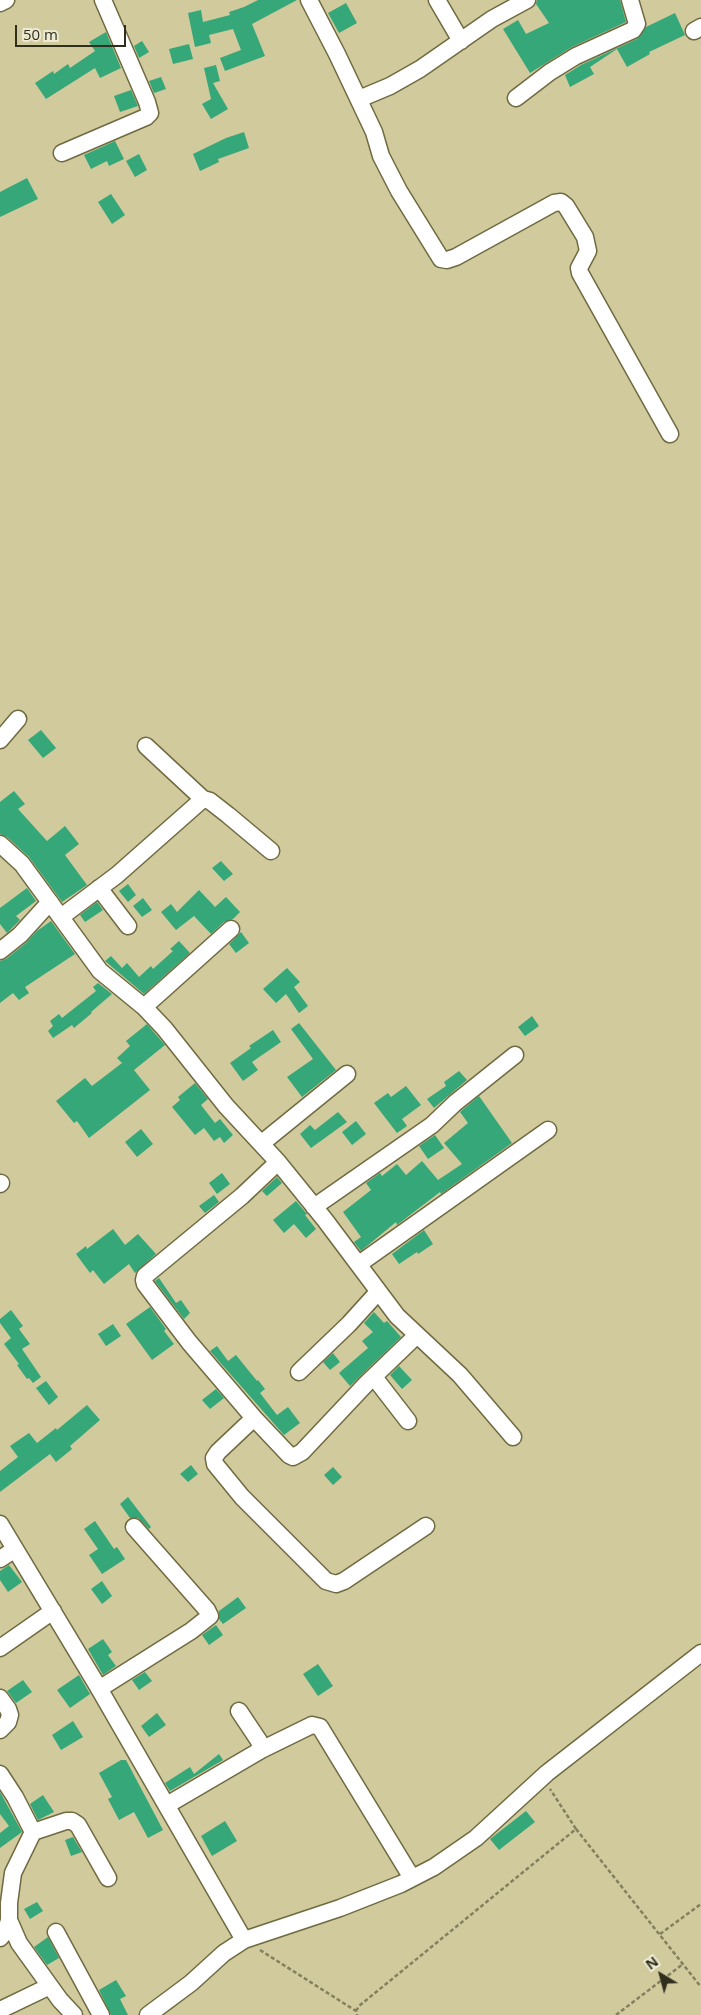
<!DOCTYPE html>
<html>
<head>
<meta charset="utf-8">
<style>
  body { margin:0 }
  #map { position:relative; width:701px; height:2015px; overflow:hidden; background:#d0ca9d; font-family:"Open Sans",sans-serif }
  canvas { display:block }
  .north { position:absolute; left:636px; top:1950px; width:50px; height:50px; -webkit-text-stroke:4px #edead3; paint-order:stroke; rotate:323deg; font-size:14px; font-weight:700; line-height:20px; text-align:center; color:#302e1c }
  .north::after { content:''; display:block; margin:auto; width:18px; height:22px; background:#302e1c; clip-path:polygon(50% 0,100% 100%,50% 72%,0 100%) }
  .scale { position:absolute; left:15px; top:25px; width:111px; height:22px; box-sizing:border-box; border:2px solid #302e1c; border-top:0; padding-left:6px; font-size:15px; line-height:18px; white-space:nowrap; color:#302e1c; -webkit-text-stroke:4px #edead3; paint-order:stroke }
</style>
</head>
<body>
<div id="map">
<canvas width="701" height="2015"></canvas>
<div class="north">N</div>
<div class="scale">50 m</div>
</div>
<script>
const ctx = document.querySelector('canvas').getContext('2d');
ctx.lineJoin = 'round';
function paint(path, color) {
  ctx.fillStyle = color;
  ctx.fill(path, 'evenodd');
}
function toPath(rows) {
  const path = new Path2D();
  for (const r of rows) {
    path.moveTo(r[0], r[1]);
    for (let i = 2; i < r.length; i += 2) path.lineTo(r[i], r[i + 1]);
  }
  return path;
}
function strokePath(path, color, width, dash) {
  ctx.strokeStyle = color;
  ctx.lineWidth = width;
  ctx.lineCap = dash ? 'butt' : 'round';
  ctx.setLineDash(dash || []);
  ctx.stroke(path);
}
paint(toPath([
  [258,0,297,0,252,24,265,56,225,71,220,58,241,50,233,29,209,35,211,43,195,47,188,13,201,10,203,22,230,15,229,12,244,7],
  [537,0,620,0,626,22,572,47,530,73,503,29,518,20,526,34,549,23,536,4],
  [346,3,357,23,339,33,328,13],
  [675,13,685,35,649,52,650,54,627,67,617,49,590,67,594,74,570,87,565,75,581,65,637,39,646,27],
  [106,32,121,68,100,78,95,68,46,99,35,83,53,71,54,74,68,64,70,68,95,51,89,42],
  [142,41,149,52,139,58,134,46],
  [189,44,193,59,173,64,169,49],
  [216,65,220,81,213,83,228,109,211,119,202,104,211,99,204,68],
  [161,77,166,89,154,93,149,81],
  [131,90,138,106,120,112,114,96],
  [244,132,249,148,218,159,219,162,200,171,193,154,226,138],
  [115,141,124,159,109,166,107,161,91,169,84,155],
  [139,154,147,170,135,177,126,161],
  [27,178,38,199,0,217,0,192],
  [111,194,125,215,112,224,98,202],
  [41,730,56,748,43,758,28,740],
  [14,791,25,804,18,809,47,841,65,826,79,844,65,855,87,885,62,902,29,857,7,837,0,834,0,802],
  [221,861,233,874,224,881,212,868],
  [128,884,136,895,128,902,119,891],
  [27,888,36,901,16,916,20,920,7,933,0,924,0,908],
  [199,890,215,907,226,897,240,912,233,919,224,922,211,934,194,916,176,930,161,912,171,904,177,912],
  [143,898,152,910,142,917,133,906],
  [97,902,103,910,85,922,80,915],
  [51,921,75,954,25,987,29,993,19,1000,13,993,0,1003,0,961,6,959,26,943,37,931],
  [241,932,249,943,236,953,229,944],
  [179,941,190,953,144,994,105,961,111,956,122,968,127,963,139,977,151,966,153,969,173,951,170,949],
  [287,968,300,982,294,987,308,1006,299,1013,286,994,276,1003,263,989],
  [98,983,112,994,91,1012,92,1013,74,1028,72,1025,53,1038,48,1031,53,1026,50,1021,59,1014,62,1018,96,991,93,987],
  [532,1016,539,1026,525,1036,518,1027],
  [299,1023,336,1070,302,1097,287,1077,313,1059,291,1029],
  [147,1024,165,1045,134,1070,150,1090,89,1138,77,1121,74,1123,56,1101,85,1078,92,1086,122,1063,117,1058,130,1046,126,1041],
  [273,1030,281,1042,252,1062,258,1070,243,1081,230,1063,251,1048,249,1046],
  [459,1071,467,1080,434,1108,427,1099,446,1086,444,1082],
  [195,1083,208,1099,201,1105,215,1123,220,1119,233,1135,224,1143,220,1137,214,1141,204,1128,195,1135,172,1107,180,1100,178,1097],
  [406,1086,421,1105,402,1119,407,1126,397,1133,374,1103,388,1093,391,1097],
  [479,1096,512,1143,441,1194,440,1192,397,1225,396,1222,361,1251,354,1242,361,1237,343,1212,371,1190,366,1183,380,1173,382,1176,397,1164,406,1175,422,1161,438,1180,462,1164,444,1143,468,1123,460,1112],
  [338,1112,347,1122,311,1148,300,1134,310,1125,315,1130],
  [356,1121,366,1134,352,1145,342,1132],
  [141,1129,153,1144,137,1157,125,1142],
  [435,1135,444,1148,428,1159,419,1146],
  [222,1173,230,1184,217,1194,209,1183],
  [277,1177,282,1183,267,1196,262,1191],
  [214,1195,219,1202,205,1213,199,1206],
  [296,1201,307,1214,305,1215,316,1229,306,1238,294,1224,284,1233,273,1220],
  [113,1229,125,1245,138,1234,156,1254,135,1273,129,1264,104,1284,93,1270,90,1273,76,1254,86,1246,87,1249],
  [424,1230,433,1244,418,1254,417,1252,399,1264,392,1254],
  [159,1278,176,1303,181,1300,190,1313,184,1319,155,1281],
  [150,1307,166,1329,164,1331,174,1344,152,1360,126,1324],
  [11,1310,23,1326,19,1329,30,1344,22,1349,41,1377,33,1383,29,1378,27,1379,17,1365,19,1364,4,1344,11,1338,0,1323,0,1319],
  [374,1312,384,1323,387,1321,401,1337,350,1386,339,1373,368,1348,362,1341,373,1332,364,1323],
  [113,1324,121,1336,106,1346,98,1334],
  [217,1346,228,1361,236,1355,257,1381,258,1380,265,1389,260,1393,277,1415,288,1407,300,1423,284,1435,210,1351],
  [333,1353,340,1362,330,1370,323,1362],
  [399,1366,412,1380,402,1389,390,1375],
  [46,1381,58,1397,49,1405,36,1388],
  [216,1389,224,1398,210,1409,202,1400],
  [87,1405,100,1420,70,1446,72,1449,56,1462,50,1454,0,1492,0,1471,18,1457,10,1446,29,1433,37,1443,56,1428,57,1430],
  [191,1465,198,1474,188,1482,180,1474],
  [333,1467,342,1477,333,1485,324,1475],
  [128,1497,151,1527,149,1529,138,1518,130,1518,120,1504],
  [95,1521,114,1549,117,1547,125,1559,102,1574,89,1555,98,1549,84,1529],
  [9,1565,22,1582,8,1592,0,1580,0,1571],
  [102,1581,112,1596,102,1604,91,1589],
  [238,1597,246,1608,223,1624,219,1619,219,1611],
  [216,1625,223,1635,209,1645,202,1635],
  [103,1639,112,1652,108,1655,116,1666,103,1675,88,1649],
  [318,1664,333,1686,318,1696,303,1674],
  [145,1672,152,1681,139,1690,132,1680],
  [79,1675,90,1694,70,1708,57,1690],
  [23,1680,32,1692,16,1703,7,1691],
  [157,1713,166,1725,149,1737,141,1726],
  [73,1721,83,1737,61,1750,52,1735],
  [219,1754,223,1760,170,1791,165,1783,190,1767,194,1774],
  [121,1760,126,1760,163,1830,148,1838,134,1812,119,1820,108,1799,112,1797,99,1773],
  [0,1792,22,1832,0,1848,0,1833,9,1826,0,1814],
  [43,1795,54,1812,38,1820,30,1804],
  [526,1811,535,1822,499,1850,490,1839],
  [225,1821,237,1841,212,1856,201,1836],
  [73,1837,82,1852,71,1856,65,1840],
  [37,1902,43,1911,30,1919,24,1909],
  [48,1937,59,1958,47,1965,34,1947],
  [116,1980,126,1996,120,1999,128,2015,111,2015,99,1990]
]), '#35a778');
const minor = toPath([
  [309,0,337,54,374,132,381,156,399,191,441,259,447,260,456,257,554,203,561,202,566,206,585,237,588,251,579,268,580,273,670,434],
  [437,0,461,41],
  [0,3,6,0],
  [694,31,701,27],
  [516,98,550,72,576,56,633,30,637,24,630,0],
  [359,99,390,86,420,69,492,19,527,0],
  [62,153,146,117,150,113,147,102,103,0],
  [0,740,18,719],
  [146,746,203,799],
  [0,844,22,864,100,971,144,1007,164,1028,226,1106,278,1162,325,1220,397,1316,460,1375,513,1437],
  [99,888,128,926],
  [61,917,117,875,203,799,210,801,228,815,271,851],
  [0,951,20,935,50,902],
  [144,1007,231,929],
  [262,1143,347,1074],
  [278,1162,242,1196,145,1276,144,1280,145,1284,189,1342,254,1418,289,1455,293,1457,302,1452,366,1384,416,1336],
  [0,1184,1,1183],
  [314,1207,432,1125,455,1103,515,1055],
  [359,1264,548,1130],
  [299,1372,349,1324,378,1292],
  [374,1377,408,1421],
  [254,1418,218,1452,214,1458,215,1464,242,1497,326,1581,336,1584,344,1581,426,1526],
  [0,1524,97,1685,244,1940],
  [0,1559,15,1549],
  [0,1648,53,1611],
  [99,1689,191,1631,210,1616,207,1610,134,1527],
  [0,1698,8,1709,10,1715,8,1722,0,1730],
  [261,1750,312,1725,320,1727,412,1878],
  [0,1774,15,1797,33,1832,13,1873,9,1903,9,1920,19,1943,60,2000,74,2015],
  [167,1805,261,1750,259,1741,239,1711],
  [33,1832,66,1821,72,1821,78,1825,108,1878],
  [56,1932,101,2015],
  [0,1938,6,1931,9,1920],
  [0,2010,50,1986],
  [148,2015,191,1983,224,1953,244,1940,340,1908,401,1884,434,1867,476,1838,547,1773,701,1653]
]);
strokePath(minor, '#6f6a40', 19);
strokePath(toPath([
  [576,1829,701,1987],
  [660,1934,701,1904],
  [260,1950,356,2011,357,2015],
  [356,2011,359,2006,576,1829,550,1789],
  [616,2015,683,1964]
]), '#837f5f', 2.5, [4, 2.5]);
strokePath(minor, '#fff', 16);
</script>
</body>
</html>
